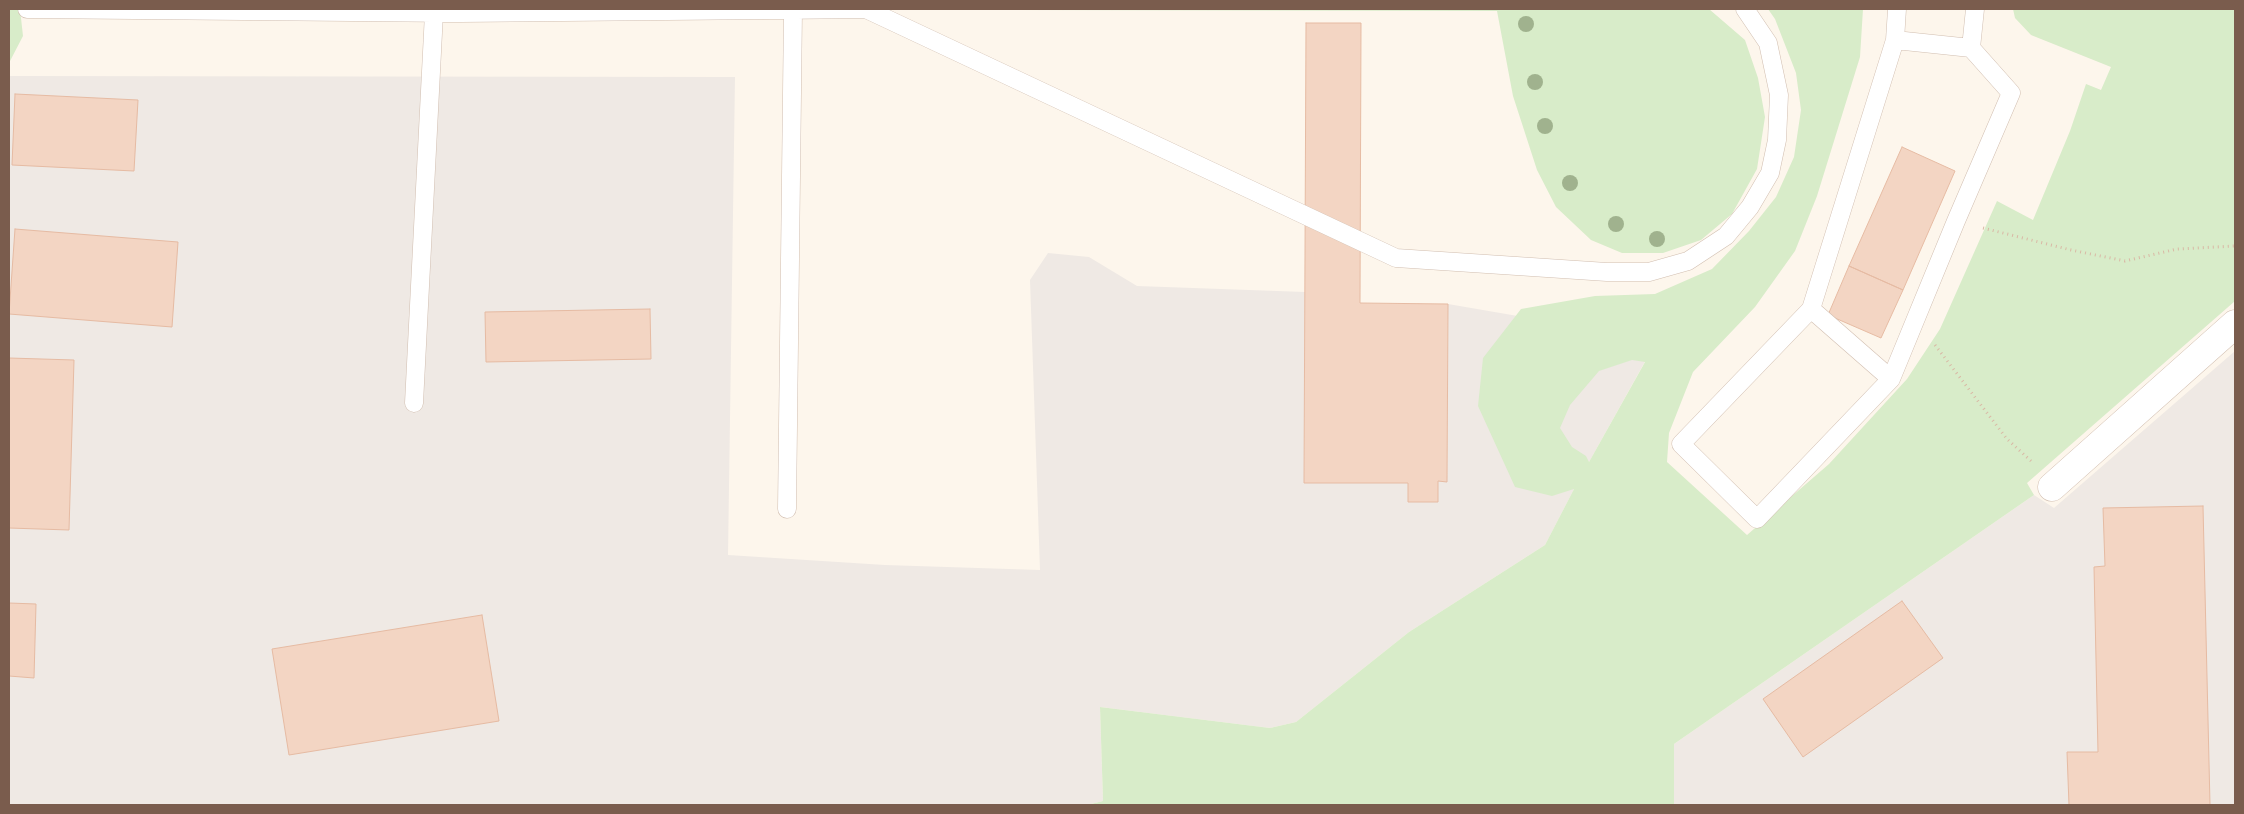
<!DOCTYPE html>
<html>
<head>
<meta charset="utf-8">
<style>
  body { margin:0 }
  #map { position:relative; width:2244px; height:814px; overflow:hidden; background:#fdf6ec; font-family:"Alegreya Sans",sans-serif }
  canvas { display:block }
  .frame { position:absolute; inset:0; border:10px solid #7a5c4d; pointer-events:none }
</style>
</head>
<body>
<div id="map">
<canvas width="2244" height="814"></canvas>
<div class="frame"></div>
</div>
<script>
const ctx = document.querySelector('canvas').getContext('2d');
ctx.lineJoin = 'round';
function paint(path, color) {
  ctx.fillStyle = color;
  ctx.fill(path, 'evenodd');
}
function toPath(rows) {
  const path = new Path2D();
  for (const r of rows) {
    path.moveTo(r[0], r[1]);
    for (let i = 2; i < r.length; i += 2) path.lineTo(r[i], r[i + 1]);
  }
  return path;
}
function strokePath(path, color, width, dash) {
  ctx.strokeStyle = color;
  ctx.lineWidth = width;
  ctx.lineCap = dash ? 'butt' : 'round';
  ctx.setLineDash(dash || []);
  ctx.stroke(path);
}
paint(toPath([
  [9,76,735,77,728,555,885,565,1040,570,1030,280,1048,253,1089,257,1137,286,1305,292,1304,483,1408,483,1437,502,1438,481,1447,481,1448,304,1657,340,1574,489,1545,545,1409,632,1296,722,1270,728,1100,707,1103,801,1087,805,9,805],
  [2235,351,2235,805,1674,805,1674,744,2034,495,2054,508]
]), '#efe9e4');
paint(toPath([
  [9,9,20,9,23,36,9,63],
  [1018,9,1709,9,1745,40,1758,78,1765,117,1757,169,1732,214,1701,240,1663,253,1622,253,1591,240,1556,207,1537,170,1513,96,1497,11,1018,10],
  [1768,9,1863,9,1860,57,1817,196,1795,251,1755,307,1693,372,1669,433,1667,462,1747,535,1829,464,1907,379,1940,329,1997,201,2033,220,2070,131,2086,84,2101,90,2111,67,2031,35,2015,18,2013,9,2235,9,2235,301,2027,483,2034,495,1674,744,1674,805,1087,805,1103,801,1100,707,1270,728,1296,722,1409,632,1545,545,1574,489,1552,496,1515,487,1478,406,1483,358,1521,309,1595,296,1655,294,1712,269,1749,231,1776,197,1794,157,1801,110,1796,73,1775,19],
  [1632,360,1645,362,1589,462,1586,456,1572,447,1560,428,1570,405,1599,371]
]), '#d8ecc9');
const building = toPath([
  [1306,23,1361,23,1360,303,1448,304,1447,482,1438,481,1438,502,1408,502,1408,483,1304,483,1306,23],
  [15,94,138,100,134,171,12,165,15,94],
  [1902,147,1955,171,1903,290,1849,266,1902,147],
  [15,229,178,242,172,327,9,314,15,229],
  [1849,266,1903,290,1881,338,1828,315,1849,266],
  [650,309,651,359,486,362,485,312,650,309],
  [9,358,74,360,69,530,9,528,9,358],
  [2203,506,2210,805,2069,805,2067,752,2098,752,2094,567,2105,566,2103,508,2203,506],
  [1902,601,1943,658,1803,757,1763,699,1902,601],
  [9,603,36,604,34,678,9,676,9,603],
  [482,615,499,721,289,755,272,649,482,615]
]);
paint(building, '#f3d5c3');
strokePath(building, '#e6bba3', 1);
const lane = toPath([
  [27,9,460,13],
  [460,9,460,13,873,9],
  [868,10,1396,258,1607,272,1649,272,1688,261,1726,236,1750,207,1770,173,1777,140,1779,95,1768,43,1745,9],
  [1895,40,1971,48,2011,93,1956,221,1891,379,1757,519,1681,444,1811,309,1895,40,1897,9],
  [1971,48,1975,9],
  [1811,309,1891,379],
  [414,403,434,13],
  [787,509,793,10]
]);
const street = toPath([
  [2052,487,2235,324]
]);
strokePath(lane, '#d1beb0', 19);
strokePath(street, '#d1beb0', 29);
strokePath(toPath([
  [1983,228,2071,250,2125,261,2177,249,2235,246],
  [1935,345,2007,439,2031,461]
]), '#d9b8a5', 3, [1, 4]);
strokePath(lane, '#fff', 18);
strokePath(street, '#fff', 28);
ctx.fillStyle = '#a0b28e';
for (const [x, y] of [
  [1526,24],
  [1535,82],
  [1545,126],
  [1570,183],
  [1616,224],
  [1657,239]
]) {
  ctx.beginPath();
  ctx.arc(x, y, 8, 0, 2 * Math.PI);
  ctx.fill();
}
</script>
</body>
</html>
